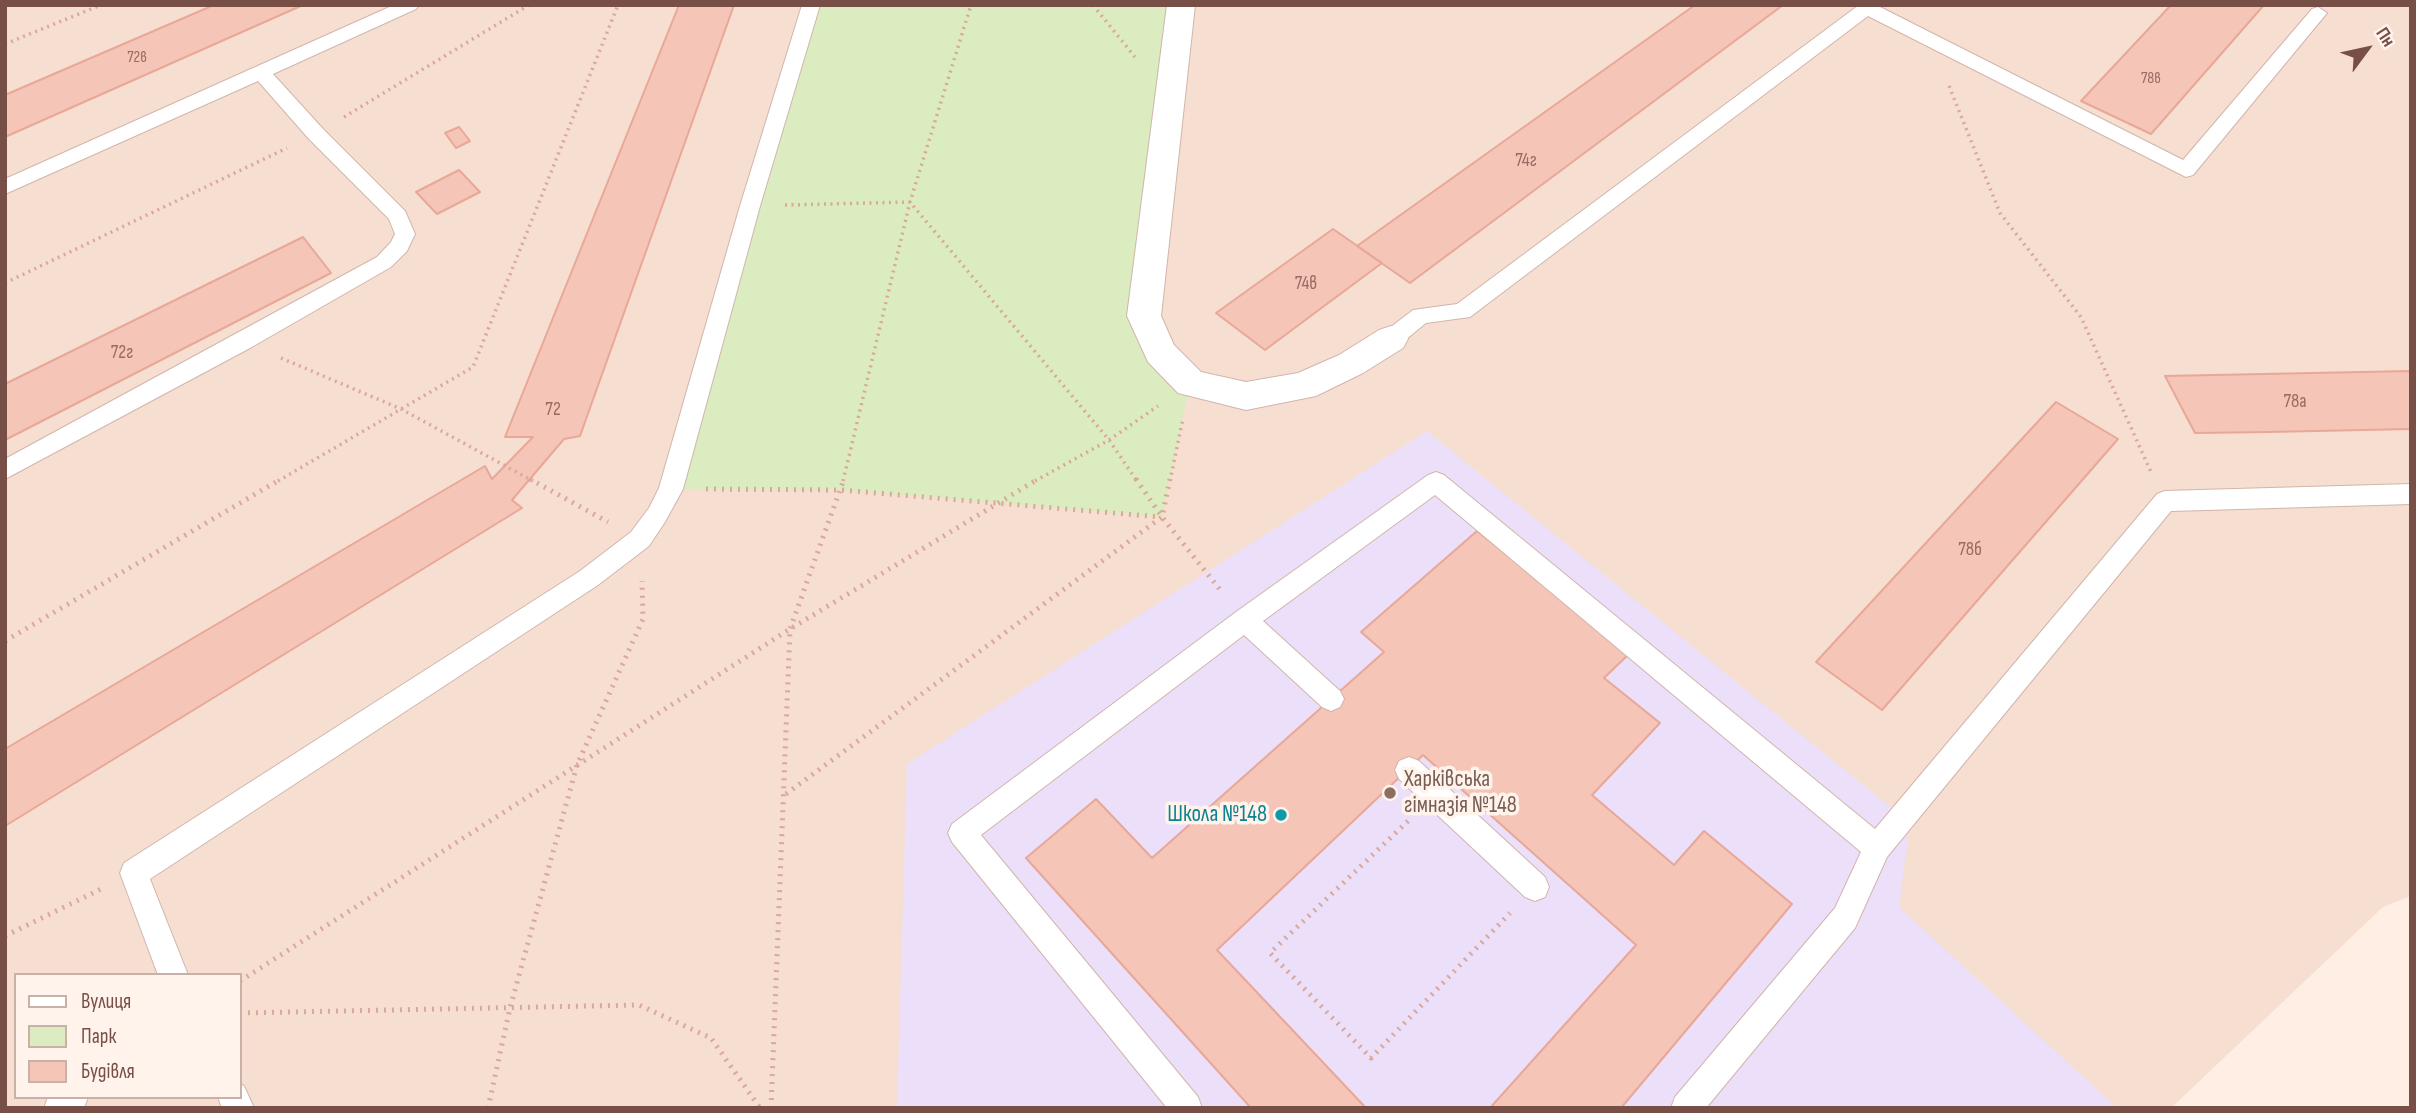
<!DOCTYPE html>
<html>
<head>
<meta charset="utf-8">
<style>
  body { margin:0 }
  #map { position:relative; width:2416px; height:1113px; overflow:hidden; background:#feeee3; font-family:"Sofia Sans Condensed",sans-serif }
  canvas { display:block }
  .frame { position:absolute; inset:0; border:7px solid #784f47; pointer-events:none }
  .legend { position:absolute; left:14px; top:973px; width:228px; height:126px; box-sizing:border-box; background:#fff3eb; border:2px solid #c9b1a9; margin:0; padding:9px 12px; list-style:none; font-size:21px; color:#784f47 }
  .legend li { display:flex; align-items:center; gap:14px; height:35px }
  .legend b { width:35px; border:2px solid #c9b1a9 }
  .north { position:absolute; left:2332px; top:14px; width:70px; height:70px; -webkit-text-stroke:5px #fff3eb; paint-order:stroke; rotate:57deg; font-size:19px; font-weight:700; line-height:28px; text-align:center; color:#784f47 }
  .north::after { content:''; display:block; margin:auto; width:24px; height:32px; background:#784f47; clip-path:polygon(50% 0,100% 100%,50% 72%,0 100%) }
</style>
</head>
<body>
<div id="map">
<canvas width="2416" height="1113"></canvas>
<div class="frame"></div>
<ul class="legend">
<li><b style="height:9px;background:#fff"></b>Вулиця</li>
<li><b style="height:19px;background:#dbecc0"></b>Парк</li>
<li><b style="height:19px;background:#f5c5b8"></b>Будівля</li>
</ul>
<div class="north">Пн</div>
</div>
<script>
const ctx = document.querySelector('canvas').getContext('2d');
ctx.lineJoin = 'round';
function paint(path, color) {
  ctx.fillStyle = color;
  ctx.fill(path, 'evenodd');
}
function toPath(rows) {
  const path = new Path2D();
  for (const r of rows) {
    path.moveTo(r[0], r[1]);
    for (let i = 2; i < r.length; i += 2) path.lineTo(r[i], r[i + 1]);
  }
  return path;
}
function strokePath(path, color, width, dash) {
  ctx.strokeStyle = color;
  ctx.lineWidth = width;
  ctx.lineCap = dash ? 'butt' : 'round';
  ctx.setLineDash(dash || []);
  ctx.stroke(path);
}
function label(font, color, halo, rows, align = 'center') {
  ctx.font = font + ' "Sofia Sans Condensed",sans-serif';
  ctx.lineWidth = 7;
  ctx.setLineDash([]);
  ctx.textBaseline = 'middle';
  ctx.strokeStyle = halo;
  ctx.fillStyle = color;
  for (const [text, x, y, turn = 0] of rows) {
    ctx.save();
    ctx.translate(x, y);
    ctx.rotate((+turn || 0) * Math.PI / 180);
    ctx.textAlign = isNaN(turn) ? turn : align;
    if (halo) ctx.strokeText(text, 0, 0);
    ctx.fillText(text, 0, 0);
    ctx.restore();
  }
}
paint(toPath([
  [5,5,2411,5,2411,896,2383,907,2171,1108,5,1108],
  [16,975,240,975,240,1097,16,1097]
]), '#f6ded1');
paint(toPath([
  [1427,431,1910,823,1899,907,2117,1108,897,1108,907,764]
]), '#ebdffa');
paint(toPath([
  [811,5,1181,5,1144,316,1190,383,1162,517,841,490,671,489]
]), '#dbecc0');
const building = toPath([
  [214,5,303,5,5,137,5,95,214,5],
  [679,5,734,5,580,436,564,439,512,500,522,508,5,826,5,749,485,466,492,479,533,437,505,437,679,5],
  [1695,5,1783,5,1410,283,1357,246,1695,5],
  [2171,5,2264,5,2151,134,2081,101,2171,5],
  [459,127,470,141,456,148,445,133,459,127],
  [459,170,480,192,437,214,416,192,459,170],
  [1333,229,1382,263,1265,350,1216,313,1333,229],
  [303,237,331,273,5,440,5,384,303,237],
  [2411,371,2411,429,2268,432,2195,433,2165,376,2411,371],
  [2056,402,2118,439,1882,710,1816,662,2056,402],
  [1477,531,1631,652,1604,678,1660,723,1592,795,1674,865,1704,831,1792,904,1621,1108,1490,1108,1636,945,1423,755,1217,950,1366,1108,1251,1108,1026,858,1096,799,1152,858,1384,652,1361,632,1477,531]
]);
paint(building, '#f5c5b8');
strokePath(building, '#e9a798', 2);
const service = toPath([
  [394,5,419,5,416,9,273,74,323,129,405,211,415,234,407,251,391,267,250,348,5,479,5,459,377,257,391,242,395,234,389,219,309,139,258,81,5,194,5,179,394,5],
  [802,5,820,5,760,206,683,489,665,522,649,546,598,585,150,879,188,975,158,975,120,873,124,863,580,571,631,532,649,508,659,488,740,206,802,5],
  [1859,5,1876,5,2183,160,2312,9,2318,7,2327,13,2193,175,2186,177,1868,16,1470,317,1426,323,1399,345,1391,347,1383,345,1380,339,1383,333,1413,310,1457,304,1859,5],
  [1436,472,1444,475,1875,829,2157,494,2165,491,2411,484,2411,504,2171,511,1887,857,1855,928,1706,1108,1671,1108,1675,1097,1835,908,1861,852,1435,495,1263,621,1340,691,1344,699,1340,707,1331,711,1322,707,1244,635,981,835,1198,1097,1202,1108,1167,1108,952,842,948,833,952,824,1236,612,1428,475,1436,472],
  [1409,757,1419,761,1545,877,1549,887,1545,897,1535,901,1525,897,1399,779,1395,770,1399,761,1409,757],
  [240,1084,244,1086,254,1108,222,1108,218,1097,240,1097,240,1084],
  [48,1097,88,1097,84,1108,44,1108,48,1097]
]);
const minor = toPath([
  [1167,5,1195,5,1161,316,1174,345,1201,372,1246,382,1298,373,1339,355,1379,330,1391,326,1403,330,1408,339,1403,348,1363,373,1316,396,1246,410,1178,393,1148,362,1127,316,1167,5]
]);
strokePath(service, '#d2b5ab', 2);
strokePath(minor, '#d2b5ab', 2);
strokePath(toPath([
  [1093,5,1135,57],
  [5,44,101,5],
  [1949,86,2000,213,2081,317,2151,472],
  [344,117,529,5],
  [785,205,910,202,1109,440,1137,481],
  [5,283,287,148],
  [281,358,401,409,533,481],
  [278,481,473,367,618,5],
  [843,481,910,202,971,5],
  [1035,481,1109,440,1158,406],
  [1170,481,1183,418]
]), '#daa89b', 3.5, [2, 4.5]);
strokePath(toPath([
  [530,479,608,522],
  [1136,479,1162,517,1222,592],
  [706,489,841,490,1161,517],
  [5,641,281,479],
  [786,794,1162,517,1170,479],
  [1408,821,1270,953,1371,1058,1510,913],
  [5,936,101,889],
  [240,981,790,629,1038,479],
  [240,1013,639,1005,711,1038,760,1108],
  [488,1108,510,1008,577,765,643,619,642,581],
  [771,1108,790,629,844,479]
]), '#daa89b', 5, [2, 6]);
paint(service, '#fff');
paint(minor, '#fff');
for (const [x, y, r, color] of [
  [1390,793,7,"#8d6e63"],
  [1281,815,7,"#0f9aa8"]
]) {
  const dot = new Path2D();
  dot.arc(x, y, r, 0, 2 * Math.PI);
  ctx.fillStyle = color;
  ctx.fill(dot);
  strokePath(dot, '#fff3eb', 2.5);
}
label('16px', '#976c63', null, [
  ["72в",137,58],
  ["78в",2151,79]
]);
label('19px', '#976c63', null, [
  ["74г",1526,161],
  ["74в",1306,284],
  ["72г",122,353],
  ["78а",2295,402],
  ["72",553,410],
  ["78б",1970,550]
]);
label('23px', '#785e54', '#fff3eb', [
  ["Харківська",1404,780],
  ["гімназія №148",1404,806]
], 'left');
label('23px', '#0d838f', '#fff3eb', [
  ["Школа №148",1267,815]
], 'right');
</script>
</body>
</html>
